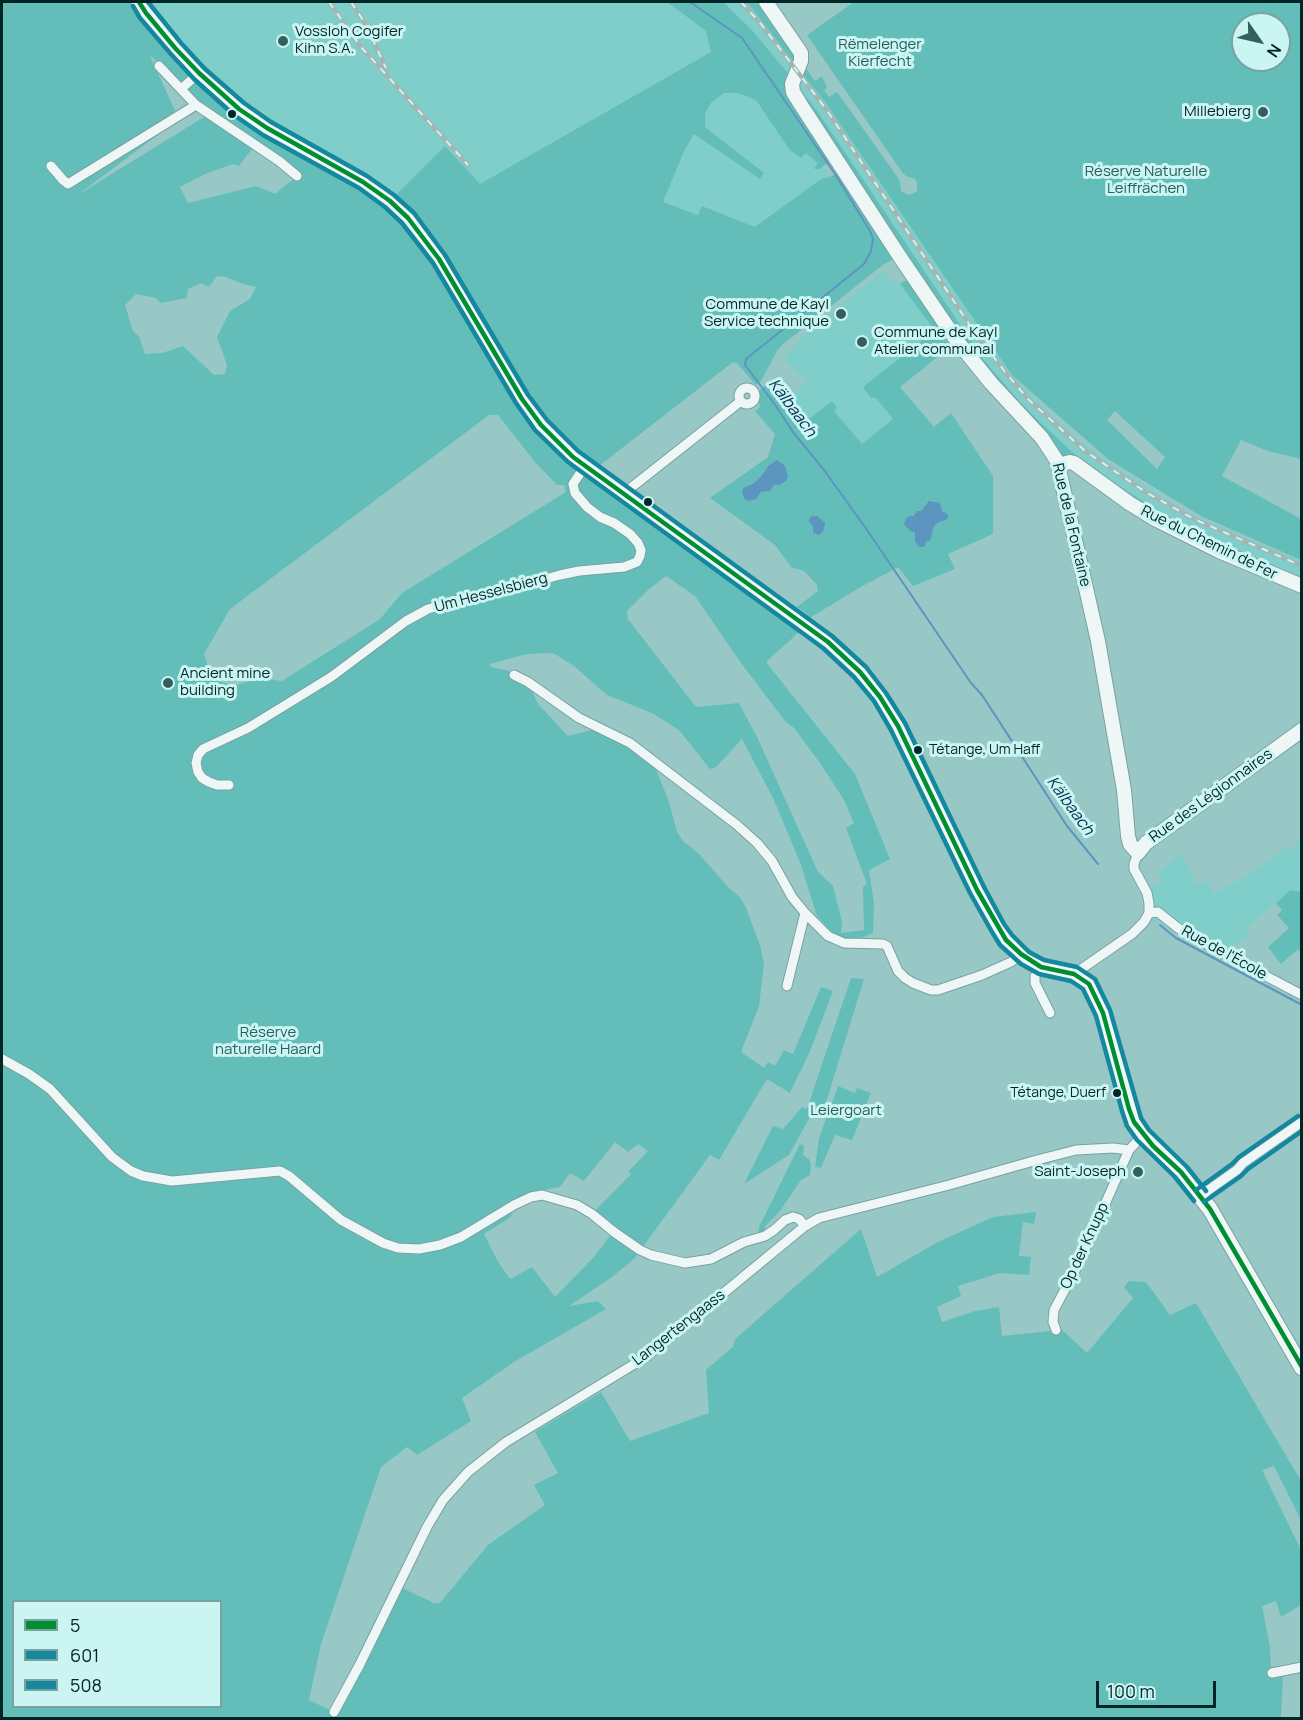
<!DOCTYPE html>
<html>
<head>
<meta charset="utf-8">
<style>
  body { margin:0 }
  #map { position:relative; width:1303px; height:1720px; overflow:hidden; background:#97c8c6; font-family:Manrope,sans-serif }
  canvas { display:block }
  .frame { position:absolute; inset:0; border:3px solid #002625; pointer-events:none }
  .legend { position:absolute; left:12px; top:1600px; width:210px; height:108px; box-sizing:border-box; background:#caf5f2; border:2px solid #79a2a0; margin:0; padding:8px 10px; list-style:none; font-size:18px; color:#002625 }
  .legend li { display:flex; align-items:center; gap:12px; height:30px }
  .legend b { width:30px; border:2px solid #79a2a0 }
  .north { position:absolute; left:1231px; top:12px; width:60px; height:60px; box-sizing:border-box; background:#caf5f2; border:2px solid #79a2a0; border-radius:50%; rotate:124deg; font-size:16px; font-weight:700; line-height:24px; text-align:center; color:#002625 }
  .north::after { content:''; display:block; margin:auto; width:21px; height:27px; background:#355f5d; clip-path:polygon(50% 0,100% 100%,50% 72%,0 100%) }
  .scale { position:absolute; left:1096px; top:1681px; width:120px; height:27px; box-sizing:border-box; border:3px solid #002625; border-top:0; padding-left:8px; font-size:18px; line-height:21px; white-space:nowrap; color:#002625; -webkit-text-stroke:4px #caf5f2; paint-order:stroke }
</style>
</head>
<body>
<div id="map">
<canvas width="1303" height="1720"></canvas>
<div class="frame"></div>
<ul class="legend">
<li><b style="height:8px;background:#008e32"></b>5</li>
<li><b style="height:8px;background:#14889f"></b>601</li>
<li><b style="height:8px;background:#14889f"></b>508</li>
</ul>
<div class="north">N</div>
<div class="scale">100 m</div>
</div>
<script>
const ctx = document.querySelector('canvas').getContext('2d');
ctx.lineJoin = 'round';
function paint(path, color) {
  ctx.fillStyle = color;
  ctx.fill(path, 'evenodd');
}
function toPath(rows) {
  const path = new Path2D();
  for (const r of rows) {
    if (r.length === 3) {
      path.moveTo(r[0] + r[2], r[1]);
      path.arc(r[0], r[1], r[2], 0, 2 * Math.PI);
      continue;
    }
    path.moveTo(r[0], r[1]);
    for (let i = 2; i < r.length; i += 2) path.lineTo(r[i], r[i + 1]);
  }
  return path;
}
function strokePath(path, color, width, dash) {
  ctx.strokeStyle = color;
  ctx.lineWidth = width;
  ctx.lineCap = dash ? 'butt' : 'round';
  ctx.setLineDash(dash || []);
  ctx.stroke(path);
}
function label(font, color, halo, rows, align = 'center') {
  ctx.font = font + ' Manrope,sans-serif';
  ctx.lineWidth = 6;
  ctx.setLineDash([]);
  ctx.textBaseline = 'middle';
  ctx.strokeStyle = halo;
  ctx.fillStyle = color;
  for (const [text, x, y, turn = 0] of rows) {
    ctx.save();
    ctx.translate(x, y);
    ctx.rotate((+turn || 0) * Math.PI / 180);
    ctx.textAlign = isNaN(turn) ? turn : align;
    if (halo) ctx.strokeText(text, 0, 0);
    ctx.fillText(text, 0, 0);
    ctx.restore();
  }
}
paint(toPath([
  [139,2,667,2,706,31,712,51,480,185,390,201,239,109],
  [723,2,747,2,751,5,825,102,1012,375,1045,409,1081,442,1109,463,1187,512,1301,561,1301,578,1186,527,1158,511,1085,464,1040,422,1019,401,983,359,818,112,790,75,751,29],
  [740,80,806,153,819,163,814,168,822,166,830,177,821,179,755,227,703,206,699,215,662,202,684,151,694,134,760,179,764,173,705,127,705,114,711,103],
  [883,271,891,283,896,279,933,328,930,334,876,398,894,419,862,444,834,411,832,401,805,422,786,400,807,382,784,358,806,333],
  [1301,840,1301,892,1290,890,1250,925,1246,927,1250,936,1231,946,1234,952,1225,958,1162,921,1144,922,1147,893,1163,880,1159,872,1182,853,1196,885,1207,881,1214,894,1230,884,1243,879,1287,847,1289,850]
]), '#7fceca');
paint(toPath([
  [2,2,139,2,239,109,390,201,445,146,480,184,711,52,706,31,667,2,723,2,751,29,791,77,831,160,820,169,814,169,818,163,806,153,801,158,789,149,756,100,738,93,724,93,711,103,705,114,705,127,764,173,760,179,694,134,684,151,663,202,698,215,702,206,755,227,821,179,830,177,838,172,894,259,884,264,782,345,777,351,761,381,756,385,737,363,733,362,586,476,616,500,799,632,766,662,855,774,890,859,869,870,874,904,873,933,864,937,845,940,834,934,817,916,801,865,774,800,742,739,716,767,710,769,679,730,652,713,607,695,574,666,553,653,527,654,490,664,491,667,506,670,528,682,538,704,568,736,600,728,652,759,669,802,677,832,683,841,700,855,727,886,740,897,746,908,760,945,764,964,759,1006,741,1052,764,1068,768,1062,775,1066,784,1050,793,1054,821,987,833,991,810,1051,790,1093,767,1079,719,1160,710,1155,634,1259,612,1277,569,1306,598,1301,606,1309,514,1362,462,1398,471,1421,417,1455,407,1447,381,1467,321,1644,309,1700,334,1712,398,1586,434,1603,440,1603,488,1545,545,1505,534,1485,558,1473,535,1432,601,1392,630,1441,709,1413,706,1370,733,1347,735,1339,861,1229,877,1277,938,1242,993,1217,1036,1212,1034,1224,1023,1222,1019,1256,1031,1257,1029,1275,1000,1273,958,1286,961,1296,937,1307,942,1322,975,1311,999,1307,1002,1336,1051,1331,1058,1326,1087,1353,1133,1298,1124,1287,1129,1281,1146,1282,1170,1315,1196,1303,1301,1481,1301,1520,1274,1466,1262,1470,1301,1550,1301,1605,1281,1617,1276,1601,1262,1606,1270,1647,1271,1670,1283,1675,1281,1718,2,1718],
  [149,54,209,114,76,196,179,119],
  [255,145,297,176,275,194,256,186,188,203,180,187,205,174,233,164,239,166],
  [217,276,226,277,243,284,256,287,250,299,230,311,217,337,227,365,225,374,214,375,183,346,162,353,145,354,139,336,133,331,125,305,136,294,156,298,160,303,187,298,188,289,201,283,209,287],
  [489,415,498,415,535,462,557,485,564,485,566,492,402,593,380,619,282,681,259,678,234,686,212,679,204,654,230,609],
  [666,576,695,596,741,663,785,721,794,728,820,763,844,800,854,823,846,828,867,884,863,887,864,930,841,933,842,922,833,886,818,872,758,739,739,703,696,707,628,619,627,611,647,591],
  [615,1142,628,1152,638,1144,648,1151,628,1172,631,1174,592,1214,613,1232,593,1258,555,1297,532,1267,510,1279,497,1260,484,1234,511,1217,514,1205,532,1192,560,1187,570,1173,584,1181],
  [14,1602,220,1602,220,1706,14,1706],
  [747,2,759,2,790,46,797,61,795,64],
  [854,2,1301,2,1301,459,1268,451,1241,440,1222,476,1301,519,1301,560,1201,516,1108,459,1012,375,825,102,801,72,804,66,815,81,822,76,827,88,824,90,829,97,837,92,896,175,900,182,901,191,909,195,917,191,917,182,915,179,906,176,902,172,807,35],
  [1243,24,1279,24,1279,60,1243,60],
  [1115,411,1165,457,1157,469,1107,420],
  [797,85,818,112,983,359,1019,401,1040,422,1085,464,1158,511,1186,527,1301,578,1301,584,1181,529,1073,458,1062,456,962,340,798,91],
  [904,281,909,281,950,338,945,340,951,346,900,387,934,427,951,413,993,476,993,534,948,554,955,569,913,586,898,567,859,588,808,619,806,618,807,614,799,608,794,609,818,591,817,585,804,571,791,567,775,545,710,498,768,457,775,434,755,411,760,407,759,401,760,390,771,381,777,378,782,382,776,387,805,422,832,401,837,408,834,411,862,444,893,419,876,398,871,398,863,387,930,334,933,328,900,284],
  [768,466,770,491,761,492,756,499,749,484,754,483,763,474],
  [1290,890,1301,892,1301,953,1298,949,1281,964,1268,947,1289,928,1277,915,1282,910,1276,903],
  [851,978,864,979,824,1109,811,1115,789,1155,744,1184,773,1126,783,1129,802,1107,807,1109],
  [838,1086,855,1093,857,1088,871,1093,852,1140,835,1135,821,1168,815,1167,819,1138],
  [800,1144,804,1146,803,1155,809,1159,811,1165,810,1175,801,1180,780,1211,765,1226,765,1236,758,1238,759,1227]
]), '#63beba');
paint(toPath([
  [777,460,785,466,788,477,786,481,779,485,774,485,770,491,761,492,756,499,748,501,744,498,742,493,743,488,754,483,763,474,768,466],
  [929,501,940,503,942,511,947,514,948,517,946,520,939,522,934,526,930,541,926,541,925,546,922,547,919,547,915,541,915,532,910,531,904,524,906,518,910,516,914,516,917,511,921,511],
  [813,516,817,516,825,523,824,530,819,535,813,533,813,526,809,522,810,517]
]), '#5c95bf');
strokePath(toPath([
  [690,2,742,38,835,174,870,231,873,239,871,251,864,264,746,359,745,365,776,406,793,432,824,470,867,530,971,683,982,695,1067,826,1098,864],
  [1160,925,1176,938,1302,1005]
]), '#5c95bf', 2);
const street = toPath([
  [159,66,196,105,279,161,297,176],
  [181,89,199,73],
  [51,166,63,180,68,184,196,105],
  [747,396,8],
  [623,494,741,401],
  [514,675,528,682,579,718,630,743,737,825,757,843,772,861,792,897,805,913,828,936,844,943,883,944,887,946,898,971,905,978,913,983,931,990,938,990,982,975,1011,962,1021,954],
  [229,785,217,785,209,782,202,778,198,772,196,763,198,755,203,749,248,728,331,677,406,621,428,609,451,602,505,590,560,575,579,571,624,567,637,562,640,556,641,550,638,543,630,534,614,523,600,517,587,507,575,493,573,484,585,466],
  [1149,913,1158,912,1178,928,1228,956,1302,995],
  [1041,967,1035,976,1035,983,1050,1013],
  [1074,974,1132,934,1144,922,1149,913,1149,903,1147,893,1134,869,1134,864,1138,853],
  [787,986,805,913],
  [2,1059,29,1074,50,1089,112,1157,131,1171,143,1176,172,1181,280,1171,289,1176,341,1220,383,1243,398,1248,419,1249,440,1245,461,1237,514,1205,531,1197,542,1195,577,1205,592,1214,614,1232,640,1250,651,1255,685,1263,711,1259,744,1242,765,1236,774,1230,785,1220,793,1217,799,1219,805,1226],
  [1200,1196,1237,1170,1243,1163,1302,1122],
  [1056,1330,1053,1322,1054,1310,1078,1265,1129,1150,1143,1135],
  [1272,1673,1302,1667],
  [334,1712,360,1664,427,1527,443,1500,468,1472,506,1442,646,1357,805,1226,819,1218,949,1185,1037,1160,1076,1150,1113,1148,1129,1150]
]);
const secondary = toPath([
  [766,2,801,53,801,61,792,84,793,92,801,105,900,257,957,341,991,383,1042,438,1057,461,1098,641,1124,790,1128,836,1130,844,1138,853,1146,843,1302,730],
  [1058,465,1070,462,1074,463,1129,503,1155,519,1219,551,1302,586]
]);
const primary = toPath([
  [139,2,146,13,175,48,199,73,239,109,267,128,363,182,390,201,408,218,439,259,522,399,541,425,573,457,828,642,860,672,880,697,898,726,977,890,998,928,1006,940,1021,954,1035,963,1041,967,1074,974,1089,984,1103,1013,1129,1109,1134,1122,1153,1146,1181,1172,1210,1209,1302,1368]
]);
strokePath(street, '#79a1a0', 11);
strokePath(secondary, '#79a1a0', 16);
strokePath(primary, '#79a1a0', 17);
strokePath(street, '#eff7f6', 9);
strokePath(secondary, '#eff7f6', 14);
strokePath(primary, '#eff7f6', 15);
const rail = toPath([
  [329,2,361,47,468,165],
  [351,2,365,23,386,68],
  [741,2,761,24,826,109,971,327,1005,372,1028,399,1085,451,1147,493,1196,520,1302,566]
]);
strokePath(rail, '#a6b4b2', 4.5);
strokePath(rail, '#caf5f2', 2, [7]);
strokePath(toPath([
  [139,2,146,13,175,48,199,73,239,109,267,128,363,182,390,201,408,218,439,259,522,399,541,425,573,457,828,642,860,672,880,697,898,726,977,890,1006,940,1021,954,1041,967,1074,974,1089,984,1103,1013,1129,1109,1134,1122,1153,1146,1181,1172,1210,1209,1302,1367]
]), '#008e32', 4.5);
strokePath(toPath([
  [133,6,140,18,170,53,194,79,234,115,263,135,359,188,385,207,402,223,433,263,516,403,535,430,568,462,823,648,854,677,874,701,891,730,970,893,992,932,1000,945,1021,964,1039,974,1071,981,1083,989,1096,1016,1122,1111,1127,1126,1137,1140,1175,1177,1194,1201],
  [1204,1202,1241,1176,1248,1169,1302,1131]
]), '#14889f', 4.5);
strokePath(toPath([
  [148,2,181,43,204,68,244,103,271,122,367,176,394,195,414,213,445,255,528,395,547,420,578,451,832,636,866,667,886,693,905,723,984,887,1004,924,1012,935,1029,952,1044,960,1077,967,1095,979,1110,1010,1141,1118,1149,1130,1187,1167,1206,1191],
  [1196,1190,1232,1164,1239,1157,1298,1116]
]), '#14889f', 4.5);
for (const [x, y, r, color] of [
  [283,41,6,"#355f5d"],
  [1263,112,6,"#355f5d"],
  [232,114,5,"#002625"],
  [841,314,6,"#355f5d"],
  [862,342,6,"#355f5d"],
  [648,502,5,"#002625"],
  [168,683,6,"#355f5d"],
  [918,750,5,"#002625"],
  [1117,1093,5,"#002625"],
  [1138,1172,6,"#355f5d"]
]) {
  const dot = new Path2D();
  dot.arc(x, y, r, 0, 2 * Math.PI);
  ctx.fillStyle = color;
  ctx.fill(dot);
  strokePath(dot, '#caf5f2', 2);
}
label('14px', '#002625', '#caf5f2', [
  ["Tétange, Um Haff",929,750],
  ["Tétange, Duerf",1106,1093,"right"]
], 'left');
label('15px', '#002625', '#caf5f2', [
  ["Vossloh Cogifer",295,32],
  ["Kihn S.A.",295,49],
  ["Millebierg",1251,112,"right"],
  ["Commune de Kayl",829,305,"right"],
  ["Service technique",829,322,"right"],
  ["Commune de Kayl",874,333],
  ["Atelier communal",874,350],
  ["Ancient mine",180,674],
  ["building",180,691],
  ["Saint-Joseph",1126,1172,"right"]
], 'left');
label('15px', '#295f5c', '#caf5f2', [
  ["Rëmelenger",880,45],
  ["Kierfecht",880,62],
  ["Réserve Naturelle",1146,172],
  ["Leiffrächen",1146,189],
  ["Réserve",268,1033],
  ["naturelle Haard",268,1050],
  ["Leiergoart",846,1111]
]);
label('15px', '#002625', '#caf5f2', [
  ["Rue de la Fontaine",1071,525,77],
  ["Rue du Chemin de Fer",1209,543,26],
  ["Um Hesselsbierg",491,593,-15],
  ["Rue des Légionnaires",1211,796,-36],
  ["Rue de l'École",1224,953,29],
  ["Op der Knupp",1085,1246,-65],
  ["Langertengaass",679,1328,-38]
]);
label('italic 16px', '#002a52', '#caf5f2', [
  ["Kälbaach",792,408,53],
  ["Kälbaach",1070,806,54]
]);
</script>
</body>
</html>
